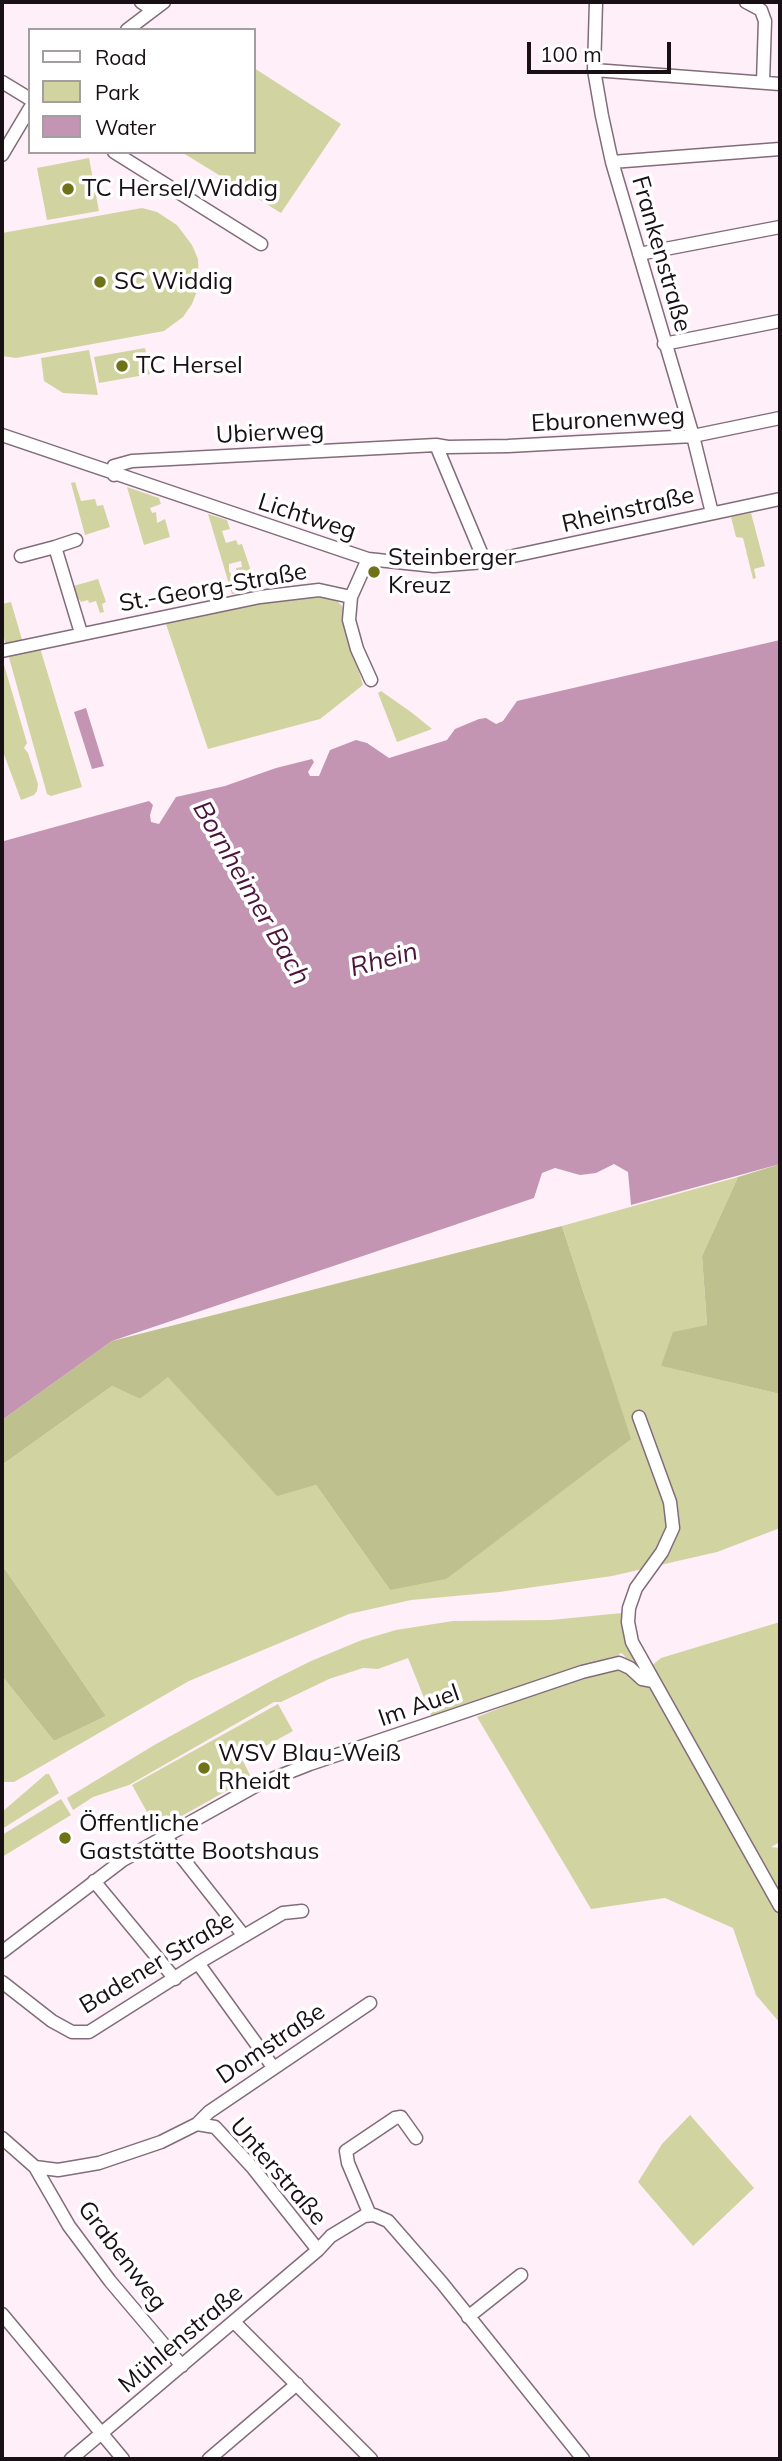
<!DOCTYPE html>
<html>
<head>
<meta charset="utf-8">
<style>
  body { margin:0 }
  #map { position:relative; width:782px; height:2461px; overflow:hidden; background:#feeff8; font-family:Mulish,sans-serif }
  canvas { display:block }
  .frame { position:absolute; inset:0; border:4px solid #181015; pointer-events:none }
  .legend { position:absolute; left:28px; top:28px; width:228px; height:126px; box-sizing:border-box; background:#fff; border:2px solid #a39fa1; margin:0; padding:9px 12px; list-style:none; font-size:21px; color:#181015 }
  .legend li { display:flex; align-items:center; gap:14px; height:35px }
  .legend b { width:35px; border:2px solid #a39fa1 }
  .scale { position:absolute; left:527px; top:42px; width:144px; height:32px; box-sizing:border-box; border:4px solid #181015; border-top:0; padding-left:9px; font-size:21px; line-height:24px; white-space:nowrap; color:#181015; -webkit-text-stroke:5px #fff; paint-order:stroke }
</style>
</head>
<body>
<div id="map">
<canvas width="782" height="2461"></canvas>
<div class="frame"></div>
<ul class="legend">
<li><b style="height:9px;background:#fff"></b>Road</li>
<li><b style="height:19px;background:#d1d4a1"></b>Park</li>
<li><b style="height:19px;background:#c495b3"></b>Water</li>
</ul>
<div class="scale">100 m</div>
</div>
<script>
const ctx = document.querySelector('canvas').getContext('2d');
ctx.lineJoin = 'round';
function paint(path, color) {
  ctx.fillStyle = color;
  ctx.fill(path, 'evenodd');
}
function toPath(rows) {
  const path = new Path2D();
  for (const r of rows) {
    path.moveTo(r[0], r[1]);
    for (let i = 2; i < r.length; i += 2) path.lineTo(r[i], r[i + 1]);
  }
  return path;
}
function strokePath(path, color, width, dash) {
  ctx.strokeStyle = color;
  ctx.lineWidth = width;
  ctx.lineCap = dash ? 'butt' : 'round';
  ctx.setLineDash(dash || []);
  ctx.stroke(path);
}
function label(font, color, halo, rows, align = 'center') {
  ctx.font = font + ' Mulish,sans-serif';
  ctx.lineWidth = 7;
  ctx.setLineDash([]);
  ctx.textBaseline = 'middle';
  ctx.strokeStyle = halo;
  ctx.fillStyle = color;
  for (const [text, x, y, turn = 0] of rows) {
    ctx.save();
    ctx.translate(x, y);
    ctx.rotate((+turn || 0) * Math.PI / 180);
    ctx.textAlign = isNaN(turn) ? turn : align;
    if (halo) ctx.strokeText(text, 0, 0);
    ctx.fillText(text, 0, 0);
    ctx.restore();
  }
}
paint(toPath([
  [254,68,341,124,281,213,183,153,254,152],
  [89,158,99,211,47,220,37,168],
  [142,208,157,212,177,225,192,245,198,259,199,286,192,304,183,317,164,331,16,358,2,356,2,233],
  [145,348,150,374,99,383,94,357],
  [89,350,98,395,63,393,44,381,41,358],
  [75,482,81,501,95,499,97,506,103,505,110,527,85,535,71,483],
  [127,487,159,498,161,504,150,508,152,513,156,512,157,523,165,519,170,537,144,545],
  [751,513,765,566,754,569,756,578,753,579,743,538,736,537,731,517],
  [208,514,227,520,230,529,222,531,226,543,236,540,238,545,242,544,252,574,246,576,244,572,237,574,236,568,242,567,241,561,229,564,229,571,238,585,246,583,247,591,232,594],
  [98,579,106,602,102,604,104,612,100,613,96,601,89,603,88,600,81,602,79,599,75,600,70,587],
  [320,594,334,598,342,606,346,630,363,685,320,719,208,749,165,621,289,595],
  [11,602,23,643,6,645,2,632,2,604],
  [40,648,82,787,51,796,47,794,8,654],
  [2,658,27,743,24,748,28,753,38,784,37,791,34,795,21,800,2,749],
  [381,691,411,712,432,729,397,742,378,693],
  [738,1177,702,1256,707,1325,662,1366,780,1394,780,1528,717,1552,612,1576,499,1592,411,1600,349,1614,189,1681,14,1782,2,1782,2,1676,54,1741,106,1716,2,1565,2,1465,112,1386,140,1399,168,1376,277,1495,316,1485,390,1590,586,1300,562,1226],
  [622,1613,627,1645,641,1671,644,1672,661,1658,780,1622,780,1842,771,1847,780,1848,780,2023,756,1995,733,1928,665,1898,591,1909,477,1717,556,1686,605,1670,636,1671,622,1653,619,1654,618,1660,433,1720,408,1658,378,1669,363,1668,329,1679,281,1702,274,1702,129,1785,93,1797,73,1810,67,1798,156,1744,273,1680,311,1661,362,1640,396,1630,453,1621,551,1620],
  [278,1704,293,1731,242,1759,251,1777,157,1830,132,1785],
  [46,1774,49,1774,59,1793,2,1829,2,1812],
  [61,1799,71,1815,2,1857,2,1835],
  [690,2115,754,2188,693,2246,638,2182,662,2144]
]), '#d1d4a1');
paint(toPath([
  [780,1164,780,1394,661,1366,673,1332,707,1325,702,1256,738,1177],
  [562,1226,631,1439,446,1579,390,1590,316,1485,277,1496,168,1377,140,1399,112,1386,2,1465,2,1420,112,1341],
  [2,1565,106,1716,54,1741,2,1676]
]), '#bec18e');
paint(toPath([
  [780,640,780,1164,631,1205,628,1172,614,1164,596,1173,580,1175,555,1168,542,1173,534,1198,112,1341,2,1420,2,845,4,841,149,801,153,805,150,815,151,822,159,824,176,797,225,786,276,768,312,759,314,762,308,772,310,776,319,776,330,750,356,740,367,743,389,758,447,740,455,729,479,719,486,718,496,724,503,721,517,701],
  [86,708,104,766,92,769,74,712]
]), '#c495b3');
const minor = toPath([
  [141,2,153,10],
  [596,2,594,70,602,116,612,162,693,436,712,513],
  [746,2,761,10,765,21,763,82],
  [127,30,164,2],
  [594,70,780,84],
  [2,82,30,99],
  [114,152,261,244],
  [2,155,30,108],
  [612,162,780,149],
  [639,254,780,227],
  [664,344,780,321],
  [2,435,368,559,434,566,485,562,780,499],
  [436,445,485,562],
  [114,475,114,466,132,461,436,445,448,447,508,446,693,436,780,418],
  [55,547,76,540],
  [21,556,55,547,81,633],
  [351,597,349,620,357,649,371,680],
  [2,651,260,597,319,590,351,597,368,559],
  [639,1417,670,1502,673,1528,662,1552,636,1588,629,1608,628,1622,632,1642,780,1906],
  [165,1836,244,1936],
  [94,1881,175,1979],
  [2,1952,123,1860,259,1784,310,1764,582,1672,619,1663,630,1668,642,1679,653,1681],
  [198,1963,273,2067],
  [2,1982,52,2021,72,2032,89,2032,198,1963,283,1913,302,1911],
  [197,2124,209,2112,370,2003],
  [2,2138,35,2167,58,2170,99,2163,161,2142,197,2124,215,2127,253,2168,318,2250,331,2236,364,2216,374,2215,388,2221,442,2283,583,2459],
  [35,2167,69,2226,110,2281,182,2366],
  [370,2215,348,2163,346,2151,395,2118,401,2117,416,2138],
  [2,2314,123,2459],
  [468,2317,521,2275],
  [234,2322,371,2459],
  [71,2459,318,2250],
  [209,2459,297,2384]
]);
strokePath(minor, '#826c7a', 15);
strokePath(minor, '#fff', 12);
for (const [x, y, r, color] of [
  [68,189,7,"#707217"],
  [100,282,7,"#707217"],
  [122,366,7,"#707217"],
  [374,572,7,"#707217"],
  [204,1768,7,"#707217"],
  [65,1838,7,"#707217"]
]) {
  const dot = new Path2D();
  dot.arc(x, y, r, 0, 2 * Math.PI);
  ctx.fillStyle = color;
  ctx.fill(dot);
  strokePath(dot, '#fff', 2.5);
}
label('24px', '#181015', '#fff', [
  ["TC Hersel/Widdig",82,189],
  ["SC Widdig",114,282],
  ["TC Hersel",136,366],
  ["Steinberger",388,558],
  ["Kreuz",388,586],
  ["WSV Blau-Weiß",218,1754],
  ["Rheidt",218,1782],
  ["Öffentliche",79,1824],
  ["Gaststätte Bootshaus",79,1852]
], 'left');
label('24px', '#181015', '#fff', [
  ["Frankenstraße",661,254,74],
  ["Eburonenweg",608,420,-3],
  ["Ubierweg",270,433,-3],
  ["Rheinstraße",628,510,-13],
  ["Lichtweg",307,517,18],
  ["St.-Georg-Straße",213,588,-10],
  ["Im Auel",419,1706,-19],
  ["Badener Straße",157,1963,-31],
  ["Domstraße",271,2044,-34],
  ["Unterstraße",278,2172,49],
  ["Grabenweg",122,2256,53],
  ["Mühlenstraße",181,2339,-40]
]);
label('italic 26px', '#4c143d', '#fff', [
  ["Bornheimer Bach",251,893,60],
  ["Rhein",384,960,-15]
]);
</script>
</body>
</html>
